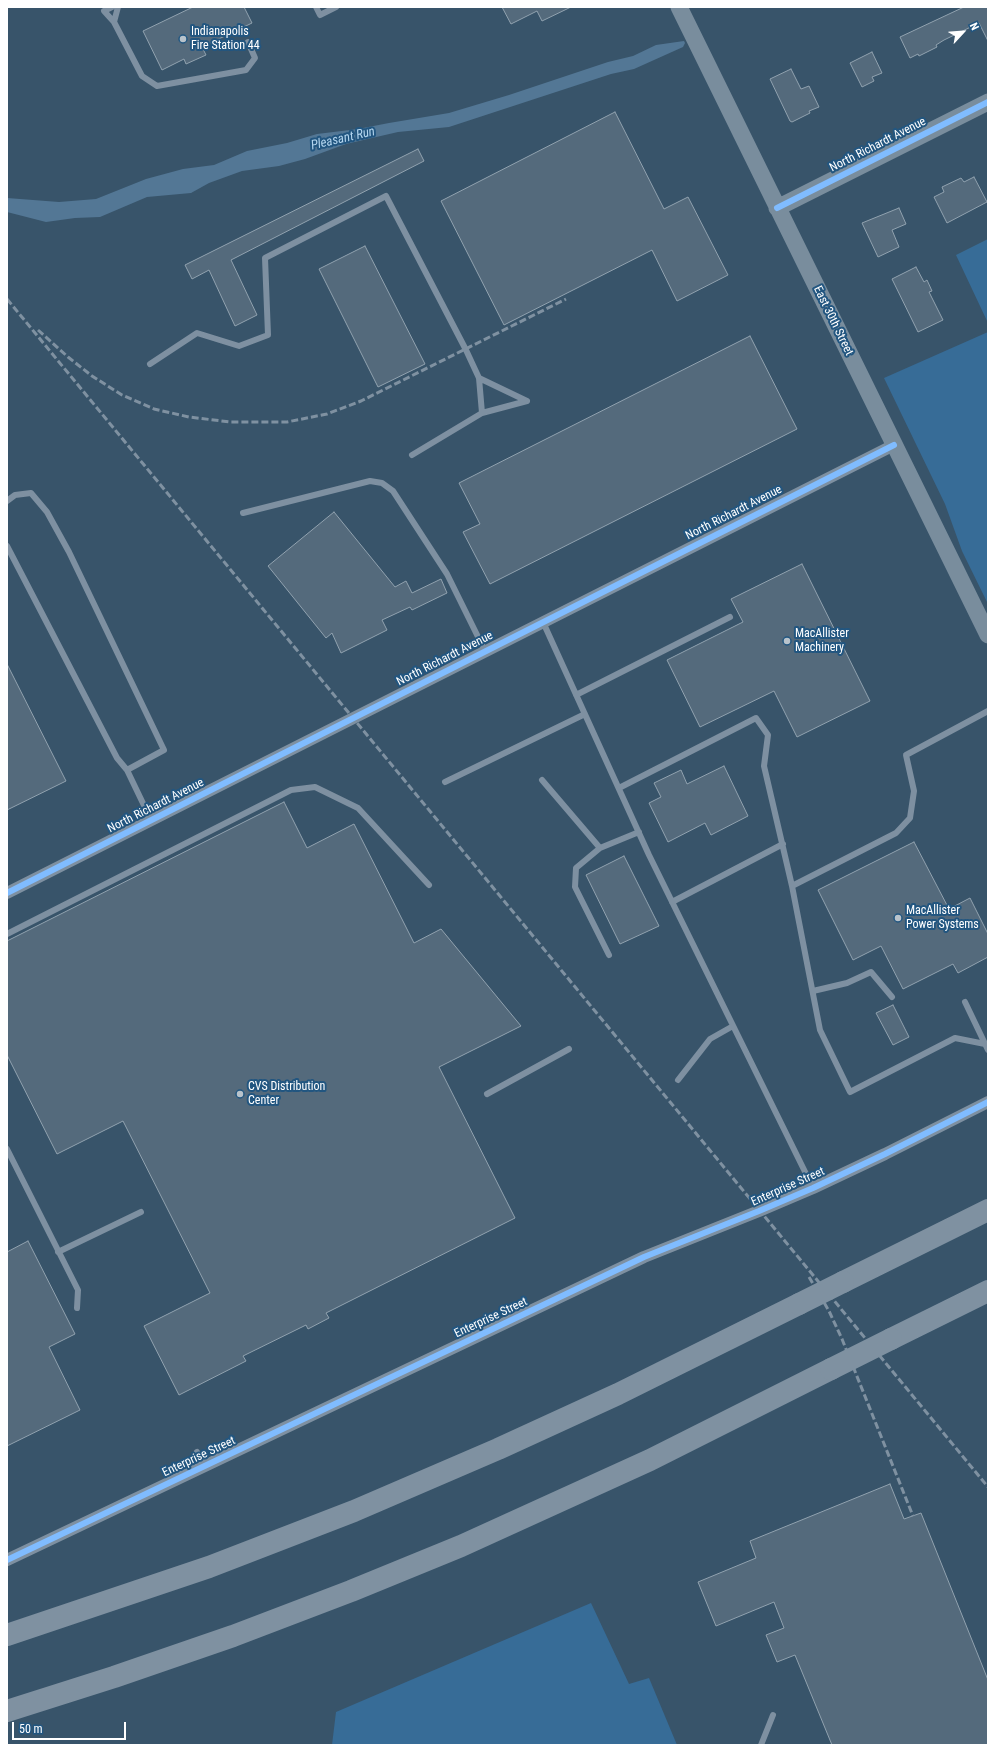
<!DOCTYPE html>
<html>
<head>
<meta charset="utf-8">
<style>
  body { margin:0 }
  #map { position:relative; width:995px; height:1752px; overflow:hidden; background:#38546a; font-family:"Roboto Condensed",sans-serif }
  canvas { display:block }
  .frame { position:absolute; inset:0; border:8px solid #fff; pointer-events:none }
  .north { position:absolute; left:943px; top:12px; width:40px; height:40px; -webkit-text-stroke:3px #225680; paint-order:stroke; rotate:64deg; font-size:11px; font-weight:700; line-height:16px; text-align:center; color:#fff }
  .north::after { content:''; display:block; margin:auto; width:14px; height:18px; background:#fff; clip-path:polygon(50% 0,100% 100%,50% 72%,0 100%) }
  .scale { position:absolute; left:12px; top:1722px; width:114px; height:18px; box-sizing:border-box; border:2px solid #fff; border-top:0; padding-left:5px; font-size:12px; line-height:14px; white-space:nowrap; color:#fff; -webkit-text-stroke:3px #225680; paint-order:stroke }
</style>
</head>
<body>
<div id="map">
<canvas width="995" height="1752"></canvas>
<div class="frame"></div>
<div class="north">N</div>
<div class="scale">50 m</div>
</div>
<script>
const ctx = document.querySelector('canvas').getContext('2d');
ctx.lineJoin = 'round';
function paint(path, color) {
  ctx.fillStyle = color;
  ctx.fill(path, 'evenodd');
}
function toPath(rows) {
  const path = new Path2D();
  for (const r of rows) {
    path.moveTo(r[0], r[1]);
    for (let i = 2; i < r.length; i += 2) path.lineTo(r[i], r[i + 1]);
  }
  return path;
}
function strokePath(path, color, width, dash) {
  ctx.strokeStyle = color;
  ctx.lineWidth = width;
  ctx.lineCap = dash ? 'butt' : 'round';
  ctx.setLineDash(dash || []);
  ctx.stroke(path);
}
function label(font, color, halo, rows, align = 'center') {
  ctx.font = font + ' "Roboto Condensed",sans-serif';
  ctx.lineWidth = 4;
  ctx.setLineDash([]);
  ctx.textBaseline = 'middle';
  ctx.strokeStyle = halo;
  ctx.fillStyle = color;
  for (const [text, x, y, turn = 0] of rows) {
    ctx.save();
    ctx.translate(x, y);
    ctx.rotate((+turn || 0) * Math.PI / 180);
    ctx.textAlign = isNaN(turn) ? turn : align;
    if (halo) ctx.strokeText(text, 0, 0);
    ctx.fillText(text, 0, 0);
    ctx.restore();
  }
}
paint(toPath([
  [988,239,988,323,956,255],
  [988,332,988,604,962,551,945,504,884,378],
  [591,1603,629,1684,649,1678,677,1745,332,1745,336,1712]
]), '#376c97');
paint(toPath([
  [684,41,685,43,683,47,634,69,611,74,449,127,398,132,346,144,305,159,279,166,242,171,209,183,191,193,147,197,100,217,75,218,46,222,7,212,7,198,59,202,96,199,146,179,183,169,214,165,247,151,287,143,317,134,358,129,389,123,449,113,509,95,608,62,633,56,656,45]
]), '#537795');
const building = toPath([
  [193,7,244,7,252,23,202,47,206,55,186,64,184,59,162,70,143,31,193,7],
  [502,7,571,7,542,21,537,11,511,24,502,7],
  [964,7,988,7,988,41,979,23,944,40,936,45,937,47,919,56,918,54,910,58,900,37,964,7],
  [872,52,882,73,872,77,874,81,862,87,850,63,872,52],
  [791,69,801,89,809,86,819,107,809,111,810,113,792,122,790,121,770,79,791,69],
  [615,112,664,209,688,197,728,275,677,301,652,250,504,325,441,201,615,112],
  [418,149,424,161,231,260,257,315,235,326,209,270,192,279,185,265,418,149],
  [974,177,987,202,947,223,934,197,944,192,942,187,961,178,964,182,974,177],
  [899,208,906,224,892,230,899,247,878,257,862,223,899,208],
  [365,246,425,364,378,387,319,269,365,246],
  [916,267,924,282,927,280,932,291,929,292,943,320,918,332,892,279,916,267],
  [750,336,797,429,490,584,463,532,480,524,459,483,750,336],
  [334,512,395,587,406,581,412,593,441,579,447,593,412,610,410,607,382,620,387,630,341,653,332,633,326,638,268,566,334,512],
  [802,564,870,701,797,737,774,691,700,727,667,660,743,622,731,599,802,564],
  [7,664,66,781,7,810,7,664],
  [724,766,748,816,711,835,705,823,668,842,649,803,661,797,654,783,681,770,687,784,724,766],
  [284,802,307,848,354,824,414,943,441,929,521,1026,439,1067,515,1218,326,1313,329,1318,308,1329,306,1325,243,1356,246,1361,179,1395,144,1326,210,1293,123,1121,57,1154,7,1055,7,941,284,802],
  [914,842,949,909,970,898,988,934,988,957,958,973,953,964,903,989,881,946,853,960,818,890,914,842],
  [624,856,659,926,620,944,586,875,624,856],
  [893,1005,909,1037,893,1045,876,1013,893,1005],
  [28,1241,75,1334,49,1347,80,1410,7,1446,7,1252,28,1241],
  [890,1484,904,1519,921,1513,988,1680,988,1745,832,1745,795,1655,777,1662,766,1635,784,1628,774,1602,716,1626,698,1582,756,1558,750,1541,890,1484]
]);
paint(building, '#546a7c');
strokePath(building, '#91a2af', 1);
strokePath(toPath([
  [112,7,104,11,114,22,118,7],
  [316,7,320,15,336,7],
  [114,22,142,76,157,86,246,70,255,58,248,42],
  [150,364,197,333,239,346,268,335,265,258,386,196,466,350,479,378,527,401],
  [479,378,482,413,527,401],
  [412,455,482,413],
  [7,501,15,495,31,493,47,512,69,552,164,750,127,770],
  [243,513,370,481,382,483,393,491,447,574,485,651],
  [7,546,117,758,127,770,151,820],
  [543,622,649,855,813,1188],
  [576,695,730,617],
  [542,780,600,848,639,832],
  [445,782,585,714],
  [619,788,756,718,768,735,764,766,792,886],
  [600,848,576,868,575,887,609,955],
  [672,902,783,844],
  [7,934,291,790,315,787,358,808,429,885],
  [813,991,847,983,871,972,892,997],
  [965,1002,988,1050],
  [985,1044,955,1038,850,1092,820,1030,792,886,896,833,910,818,914,791,906,755,988,711],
  [678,1080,710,1039,733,1026],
  [487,1094,569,1049],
  [7,1149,78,1290,77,1308],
  [58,1252,141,1212],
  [197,1452,204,1466],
  [761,1745,773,1715]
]), '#7e90a1', 6);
strokePath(toPath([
  [7,893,894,445],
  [7,1560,644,1257,759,1211,813,1188,885,1154,988,1102]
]), '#7e90a1', 12);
strokePath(toPath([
  [679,7,988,635],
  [777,208,988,102]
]), '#798d9d', 17);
strokePath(toPath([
  [843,1282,988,1210],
  [891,1339,988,1291],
  [7,1635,209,1567,354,1511,498,1449,618,1394,799,1304],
  [7,1711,114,1677,233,1636,351,1591,461,1546,650,1460,831,1369]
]), '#7f91a1', 22);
strokePath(toPath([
  [7,299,988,1487],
  [38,330,68,357,92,376,122,395,154,409,189,417,230,422,287,422,327,414,361,401,566,299],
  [809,1277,829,1311,842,1339,913,1516]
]), '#7f91a1', 3, [7, 3]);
strokePath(toPath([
  [799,1304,843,1282],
  [831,1369,891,1339]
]), '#7f91a1', 22);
strokePath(toPath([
  [777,208,988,102],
  [7,893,894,445],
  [7,1560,644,1257,759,1211,813,1188,885,1154,988,1102]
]), '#80bcff', 6);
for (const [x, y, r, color] of [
  [183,39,4,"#b9c3cb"],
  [787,641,4,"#b9c3cb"],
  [898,918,4,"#b9c3cb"],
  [240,1094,4,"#b9c3cb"]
]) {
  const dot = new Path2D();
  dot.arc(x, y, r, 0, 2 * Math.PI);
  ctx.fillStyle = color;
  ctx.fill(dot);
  strokePath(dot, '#225680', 1.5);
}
label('12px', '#fff', '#225680', [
  ["Indianapolis",191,32],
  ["Fire Station 44",191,46],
  ["MacAllister",795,634],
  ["Machinery",795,648],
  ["MacAllister",906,911],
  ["Power Systems",906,925],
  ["CVS Distribution",248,1087],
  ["Center",248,1101]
], 'left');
label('12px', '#fff', '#225680', [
  ["North Richardt Avenue",878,145,-27],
  ["East 30th Street",833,321,64],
  ["North Richardt Avenue",734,513,-27],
  ["North Richardt Avenue",445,659,-27],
  ["North Richardt Avenue",156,806,-27],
  ["Enterprise Street",788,1187,-24],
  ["Enterprise Street",491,1318,-25],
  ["Enterprise Street",199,1457,-25]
]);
label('italic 13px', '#b4d6ef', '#225680', [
  ["Pleasant Run",343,139,-13]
]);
</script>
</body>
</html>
